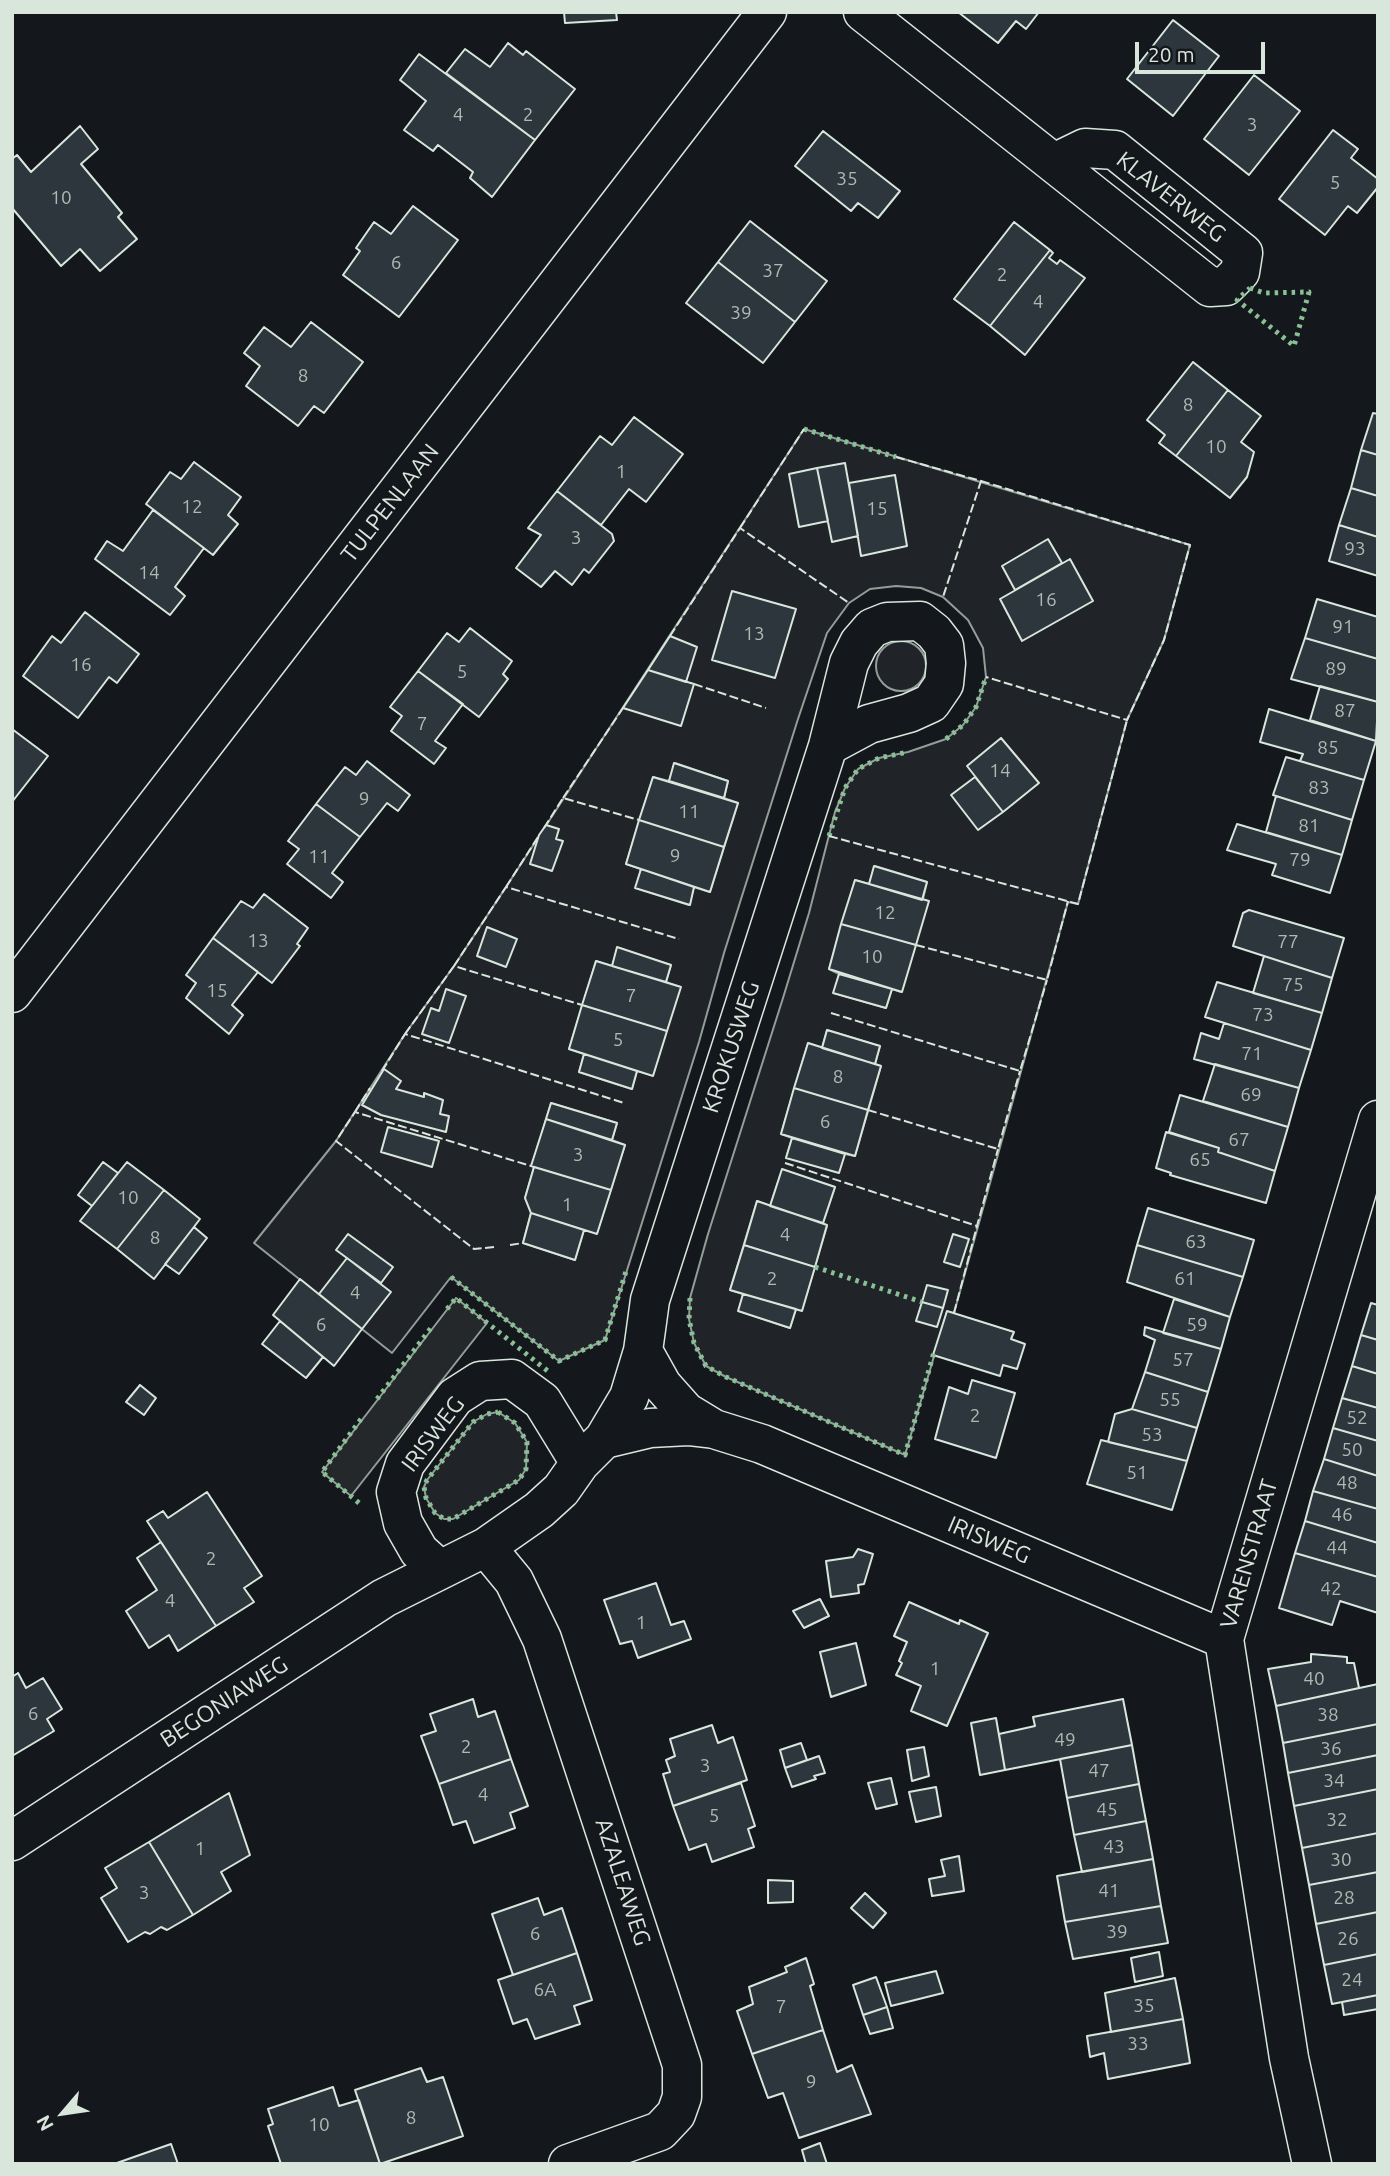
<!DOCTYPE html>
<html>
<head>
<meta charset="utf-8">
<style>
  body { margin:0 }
  #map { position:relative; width:1390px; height:2176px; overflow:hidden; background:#14181c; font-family:Ubuntu,sans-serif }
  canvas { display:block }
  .frame { position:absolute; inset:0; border:14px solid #d8e6dc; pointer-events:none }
  .north { position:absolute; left:28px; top:2078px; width:70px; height:70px; -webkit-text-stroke:5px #14181c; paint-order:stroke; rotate:241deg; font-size:19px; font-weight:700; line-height:28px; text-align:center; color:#d8e6dc }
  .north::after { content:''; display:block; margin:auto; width:24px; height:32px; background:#d8e6dc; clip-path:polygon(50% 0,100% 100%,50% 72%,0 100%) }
  .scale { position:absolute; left:1135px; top:42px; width:130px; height:32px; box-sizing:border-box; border:4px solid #d8e6dc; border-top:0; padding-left:9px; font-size:21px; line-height:24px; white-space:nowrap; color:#d8e6dc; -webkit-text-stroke:5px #14181c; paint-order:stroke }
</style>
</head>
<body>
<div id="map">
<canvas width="1390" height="2176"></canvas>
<div class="frame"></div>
<div class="north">N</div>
<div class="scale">20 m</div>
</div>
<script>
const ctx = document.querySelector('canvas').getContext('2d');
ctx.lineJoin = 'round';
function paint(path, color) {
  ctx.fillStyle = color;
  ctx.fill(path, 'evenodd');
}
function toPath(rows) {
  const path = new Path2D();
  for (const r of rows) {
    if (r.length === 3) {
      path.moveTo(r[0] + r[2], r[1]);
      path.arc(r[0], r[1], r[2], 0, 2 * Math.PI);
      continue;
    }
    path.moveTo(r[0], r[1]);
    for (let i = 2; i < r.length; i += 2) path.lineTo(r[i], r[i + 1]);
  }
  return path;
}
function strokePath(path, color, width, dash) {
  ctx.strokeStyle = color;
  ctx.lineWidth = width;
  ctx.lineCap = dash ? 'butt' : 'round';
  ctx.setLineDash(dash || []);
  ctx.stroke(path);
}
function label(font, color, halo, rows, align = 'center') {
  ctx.font = font + ' Ubuntu,sans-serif';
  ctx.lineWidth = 5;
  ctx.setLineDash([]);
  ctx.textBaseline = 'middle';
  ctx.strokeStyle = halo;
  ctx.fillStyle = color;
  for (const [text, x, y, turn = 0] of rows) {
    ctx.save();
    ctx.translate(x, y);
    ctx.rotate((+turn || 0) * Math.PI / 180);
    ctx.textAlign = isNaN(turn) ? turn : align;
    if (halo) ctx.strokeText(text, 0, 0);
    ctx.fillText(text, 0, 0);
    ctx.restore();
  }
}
const green = toPath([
  [804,429,1190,545,1164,640,1127,720,1078,904,1068,902,954,1313,947,1312,905,1455,726,1377,706,1366,694,1343,689,1319,690,1298,708,1234,783,998,809,913,835,812,845,788,858,769,879,758,908,752,946,739,963,725,976,707,986,677,983,648,968,620,943,597,921,588,896,586,870,589,849,603,827,633,798,719,724,953,699,1042,605,1340,559,1361,451,1277,392,1353,254,1243,336,1141,405,1034,454,966,506,887,804,429],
  [675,763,728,781,724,798,738,803,710,892,694,887,689,905,636,888,641,869,626,864,653,777,669,781,675,763],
  [875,866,927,882,901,992,892,989,886,1008,834,993,839,974,829,969,855,880,869,884,875,866],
  [618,948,671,965,666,982,680,987,653,1075,637,1071,632,1089,579,1072,584,1054,569,1049,596,961,612,966,618,948],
  [827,1030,880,1046,875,1064,881,1066,855,1156,845,1154,786,1158,792,1138,781,1134,808,1043,822,1048,827,1030],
  [551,1103,617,1123,612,1140,625,1145,597,1233,584,1230,575,1260,523,1243,531,1213,525,1198,534,1167,532,1166,551,1103],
  [782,1170,835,1187,823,1223,827,1226,802,1310,796,1309,790,1328,739,1311,743,1294,730,1290,757,1201,770,1206,782,1170],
  [901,666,25],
  [498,1412,515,1423,527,1442,526,1469,519,1480,453,1519,444,1519,435,1513,426,1498,424,1487,427,1480,473,1422,487,1414,498,1412]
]);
paint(green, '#202428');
strokePath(green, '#939e99', 2);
const parking = toPath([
  [456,1298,487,1323,351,1496,322,1472,456,1298]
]);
paint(parking, '#24282b');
strokePath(parking, '#939e99', 2);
const building = toPath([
  [564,12,616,12,617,20,565,23,564,12],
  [958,12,1039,12,1026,29,1016,21,998,43,958,12],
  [1173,20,1219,56,1173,116,1127,79,1173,20],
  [508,43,523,55,526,51,575,89,535,140,446,73,465,49,490,67,508,43],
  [419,54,535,140,492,197,470,178,473,172,438,145,433,151,404,130,426,101,400,80,419,54],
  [1254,75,1300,111,1249,175,1204,139,1254,75],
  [80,126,98,149,81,164,122,213,118,217,137,239,100,271,80,249,61,266,12,208,12,159,17,155,31,172,80,126],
  [1333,130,1358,149,1351,158,1378,179,1378,187,1357,213,1348,206,1325,235,1279,199,1333,130],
  [823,131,900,191,878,218,858,203,851,211,795,166,823,131],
  [413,206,458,240,399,317,343,275,360,251,356,248,374,222,391,234,413,206],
  [750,221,827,281,795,322,718,262,750,221],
  [1014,222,1050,250,990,326,954,299,1014,222],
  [1050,250,1053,253,1049,258,1057,264,1060,260,1085,278,1025,355,990,326,1050,250],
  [718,262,795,322,763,363,686,303,718,262],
  [311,322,363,362,324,413,314,406,298,426,246,386,260,366,244,353,264,327,291,347,311,322],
  [1193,362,1228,390,1176,456,1159,443,1165,435,1147,420,1193,362],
  [1228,390,1261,416,1241,442,1254,452,1247,477,1230,498,1176,456,1228,390],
  [1373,413,1378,414,1378,455,1361,450,1373,413],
  [634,417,683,454,646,502,629,489,601,525,557,491,600,436,612,445,634,417],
  [1361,450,1378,455,1378,496,1351,488,1361,450],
  [194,462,241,497,228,515,238,524,213,555,146,504,170,472,181,479,194,462],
  [845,463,858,536,832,542,817,468,845,463],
  [817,468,828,521,799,527,789,474,817,468],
  [895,475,907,546,861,556,849,483,895,475],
  [1351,488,1378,496,1378,537,1339,525,1351,488],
  [557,491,612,534,614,541,589,573,584,569,572,585,555,571,541,587,516,568,541,535,528,528,557,491],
  [153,510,204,548,175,587,185,596,170,615,95,559,107,541,123,551,153,510],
  [1339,525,1378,537,1378,576,1329,561,1339,525],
  [1048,539,1062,563,1015,590,1002,566,1048,539],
  [1070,559,1093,601,1022,641,1000,599,1070,559],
  [732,591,796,609,775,678,712,660,732,591],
  [1317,599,1378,617,1378,659,1305,638,1317,599],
  [85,612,139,654,117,683,109,677,78,718,23,676,52,636,61,643,85,612],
  [470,628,512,661,503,674,508,679,479,717,418,671,447,633,459,642,470,628],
  [670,636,697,647,686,682,648,670,670,636],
  [1305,638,1378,659,1378,702,1291,679,1305,638],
  [648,670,694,684,681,726,623,708,648,670],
  [418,671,463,704,435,741,446,748,434,764,391,731,402,716,390,707,418,671],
  [1320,686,1378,702,1376,741,1310,720,1320,686],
  [1269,709,1376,741,1364,780,1300,761,1303,754,1260,742,1269,709],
  [12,729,48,756,12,802,12,729],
  [1001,738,1039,783,1003,812,967,766,1001,738],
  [1286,757,1364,780,1352,820,1273,795,1286,757],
  [367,761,410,795,398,811,387,803,360,837,316,804,345,767,356,775,367,761],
  [674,763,728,781,724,798,669,781,674,763],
  [653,777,738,803,724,847,639,820,653,777],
  [975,777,1003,812,978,830,951,795,975,777],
  [1276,796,1352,820,1342,855,1266,832,1276,796],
  [316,804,360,837,332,873,343,882,331,898,287,864,299,849,288,841,316,804],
  [639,820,724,847,710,892,626,864,639,820],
  [1237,824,1342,855,1330,893,1272,875,1276,864,1227,850,1237,824],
  [546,825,559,829,556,839,563,841,552,871,530,864,539,835,546,825],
  [874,866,927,882,922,900,869,884,874,866],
  [641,869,694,887,690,905,635,888,641,869],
  [855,880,929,901,916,945,841,924,855,880],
  [264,894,308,928,297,944,300,946,272,983,213,938,241,901,253,908,264,894],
  [1249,910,1344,938,1332,978,1233,946,1243,913,1249,910],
  [841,924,916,945,902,992,829,969,841,924],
  [487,927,517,939,506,967,477,956,487,927],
  [213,938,258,972,232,1005,243,1015,229,1034,186,998,196,983,186,975,213,938],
  [617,947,671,965,666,982,612,966,617,947],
  [1264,956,1332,978,1322,1013,1253,993,1264,956],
  [596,961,681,987,667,1031,582,1005,596,961],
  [839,974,892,989,886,1008,833,993,839,974],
  [1217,982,1322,1013,1311,1050,1205,1017,1217,982],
  [446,989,466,996,449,1043,422,1034,431,1008,439,1011,446,989],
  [582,1005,667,1031,653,1076,569,1049,582,1005],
  [1224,1023,1311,1050,1299,1088,1194,1059,1201,1033,1219,1039,1224,1023],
  [827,1030,880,1046,875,1064,822,1048,827,1030],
  [808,1043,881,1066,868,1110,794,1088,808,1043],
  [584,1054,637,1071,632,1089,579,1072,584,1054],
  [1215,1064,1299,1088,1288,1127,1203,1101,1215,1064],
  [384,1069,401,1081,396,1089,424,1097,424,1093,443,1100,440,1114,449,1116,446,1132,381,1115,362,1105,384,1069],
  [794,1088,868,1110,855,1156,781,1134,794,1088],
  [1180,1095,1288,1127,1275,1171,1218,1152,1219,1148,1169,1132,1180,1095],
  [551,1103,617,1123,612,1140,546,1119,551,1103],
  [546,1119,625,1145,611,1190,531,1166,546,1119],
  [388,1127,439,1141,432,1167,381,1152,388,1127],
  [1166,1132,1219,1148,1218,1152,1275,1171,1266,1203,1170,1175,1171,1173,1156,1168,1166,1132],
  [792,1138,845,1154,839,1173,786,1158,792,1138],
  [103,1162,118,1173,92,1206,78,1195,103,1162],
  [127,1162,164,1190,117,1249,80,1221,127,1162],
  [534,1167,611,1190,597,1234,531,1213,525,1198,534,1167],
  [782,1169,835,1187,823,1223,770,1206,782,1169],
  [164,1190,200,1219,154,1279,117,1249,164,1190],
  [757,1201,827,1225,815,1267,744,1245,757,1201],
  [1148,1208,1254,1240,1243,1277,1137,1245,1148,1208],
  [531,1213,584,1230,575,1260,523,1243,531,1213],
  [194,1227,207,1238,179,1274,165,1264,194,1227],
  [348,1234,393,1267,381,1283,336,1250,348,1234],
  [953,1234,969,1239,960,1267,944,1262,953,1234],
  [744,1245,815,1267,802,1311,730,1290,744,1245],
  [1137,1245,1243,1277,1230,1317,1127,1282,1137,1245],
  [347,1258,391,1292,362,1329,319,1294,347,1258],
  [300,1279,362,1329,334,1366,273,1315,300,1279],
  [927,1285,948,1290,943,1308,922,1302,927,1285],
  [743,1294,796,1309,790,1328,738,1311,743,1294],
  [1174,1299,1230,1317,1221,1349,1163,1333,1174,1299],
  [922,1302,943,1308,937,1327,916,1321,922,1302],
  [1371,1303,1378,1305,1378,1340,1361,1335,1371,1303],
  [947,1311,1014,1332,1011,1339,1025,1344,1017,1369,1003,1365,1000,1376,933,1355,947,1311],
  [280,1321,323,1357,306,1378,262,1344,280,1321],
  [1145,1327,1221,1349,1208,1392,1145,1372,1155,1340,1144,1335,1145,1327],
  [1361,1335,1378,1340,1378,1374,1352,1366,1361,1335],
  [1352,1366,1378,1374,1378,1408,1342,1398,1352,1366],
  [1145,1372,1208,1392,1197,1428,1132,1409,1145,1372],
  [972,1380,1015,1393,996,1458,935,1439,949,1387,968,1394,972,1380],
  [140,1385,156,1398,144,1415,126,1402,140,1385],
  [1342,1398,1378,1408,1378,1441,1333,1428,1342,1398],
  [1132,1409,1197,1428,1187,1461,1108,1442,1115,1414,1132,1409],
  [1333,1428,1378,1441,1378,1476,1324,1459,1333,1428],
  [1101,1440,1187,1461,1172,1510,1087,1484,1101,1440],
  [1324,1459,1378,1476,1378,1509,1313,1491,1324,1459],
  [1313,1491,1378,1509,1378,1543,1305,1521,1313,1491],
  [207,1492,262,1576,244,1588,254,1602,216,1626,147,1521,163,1511,168,1518,207,1492],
  [1305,1521,1378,1543,1378,1577,1295,1553,1305,1521],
  [161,1542,216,1626,178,1651,169,1635,149,1648,126,1611,157,1590,137,1558,161,1542],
  [858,1549,873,1554,864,1584,858,1585,859,1593,831,1597,826,1561,853,1557,858,1549],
  [1295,1553,1378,1577,1378,1613,1340,1601,1332,1625,1279,1608,1295,1553],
  [656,1583,671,1625,684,1621,691,1639,638,1658,632,1641,620,1644,604,1600,656,1583],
  [820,1599,829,1616,804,1628,793,1611,820,1599],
  [909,1602,959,1624,960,1620,988,1633,947,1726,911,1711,921,1686,896,1675,902,1663,899,1661,907,1642,894,1636,909,1602],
  [856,1643,866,1685,831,1697,820,1652,856,1643],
  [1311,1654,1347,1657,1347,1663,1354,1663,1359,1688,1276,1706,1268,1669,1311,1662,1311,1654],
  [18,1673,26,1688,43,1678,62,1709,47,1719,54,1731,12,1756,12,1677,18,1673],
  [1378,1684,1378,1724,1283,1743,1276,1706,1378,1684],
  [473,1699,478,1717,495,1711,511,1759,439,1784,421,1736,436,1731,430,1714,473,1699],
  [1123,1699,1132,1745,1005,1770,999,1734,1035,1726,1033,1717,1123,1699],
  [996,1718,1005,1770,980,1775,971,1723,996,1718],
  [1378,1724,1378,1755,1288,1773,1283,1743,1378,1724],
  [712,1725,718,1743,733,1737,747,1780,673,1806,663,1774,670,1772,666,1760,675,1756,670,1739,712,1725],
  [801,1743,807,1760,785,1768,780,1750,801,1743],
  [1132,1745,1139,1784,1067,1798,1060,1759,1132,1745],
  [924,1747,929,1776,912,1781,907,1750,924,1747],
  [1378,1755,1378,1789,1294,1806,1288,1773,1378,1755],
  [819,1756,825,1773,814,1776,816,1779,792,1787,785,1768,819,1756],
  [511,1759,528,1806,510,1813,515,1828,474,1843,466,1821,453,1825,439,1784,511,1759],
  [891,1778,897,1804,876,1809,868,1783,891,1778],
  [741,1783,755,1826,748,1829,754,1847,712,1862,706,1844,689,1850,673,1806,741,1783],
  [1139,1784,1146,1821,1074,1835,1067,1798,1139,1784],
  [936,1787,941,1816,916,1822,909,1792,936,1787],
  [1378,1789,1378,1833,1302,1848,1294,1806,1378,1789],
  [229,1793,250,1855,221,1872,231,1891,193,1915,149,1842,229,1793],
  [1146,1821,1153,1859,1082,1872,1074,1835,1146,1821],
  [1378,1833,1378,1872,1309,1885,1302,1848,1378,1833],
  [149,1842,193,1915,167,1930,161,1927,150,1934,145,1932,128,1942,101,1898,117,1888,105,1868,149,1842],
  [959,1856,964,1891,932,1896,929,1879,945,1876,941,1860,959,1856],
  [1153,1859,1161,1906,1065,1922,1057,1876,1153,1859],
  [1378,1872,1378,1912,1316,1924,1309,1885,1378,1872],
  [768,1880,793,1881,793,1902,768,1903,768,1880],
  [865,1893,886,1913,873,1928,851,1908,865,1893],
  [538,1898,544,1915,562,1908,577,1953,513,1975,492,1914,538,1898],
  [1161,1906,1168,1943,1073,1959,1065,1922,1161,1906],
  [1378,1912,1378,1954,1324,1965,1316,1924,1378,1912],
  [1159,1952,1163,1976,1135,1982,1131,1958,1159,1952],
  [577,1953,592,2000,574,2006,580,2024,535,2039,527,2019,513,2024,498,1980,577,1953],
  [1378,1954,1378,1995,1332,2004,1324,1965,1378,1954],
  [806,1958,814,1984,810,1986,823,2030,752,2054,737,2011,753,2004,749,1987,787,1972,785,1967,806,1958],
  [936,1971,943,1993,891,2006,885,1983,936,1971],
  [876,1977,887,2007,863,2015,853,1985,876,1977],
  [1175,1978,1183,2019,1111,2032,1105,1993,1175,1978],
  [1378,1995,1378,2009,1344,2015,1342,2002,1378,1995],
  [887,2007,893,2028,870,2034,863,2015,887,2007],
  [1183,2019,1190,2063,1108,2079,1104,2053,1090,2057,1087,2036,1183,2019],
  [823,2030,837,2072,852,2065,871,2114,799,2138,783,2093,768,2098,752,2054,823,2030],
  [421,2068,427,2082,443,2077,463,2136,380,2164,355,2090,421,2068],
  [333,2087,339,2106,359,2100,380,2164,281,2164,268,2126,273,2124,268,2109,333,2087],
  [820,2143,827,2164,806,2164,802,2150,820,2143],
  [171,2144,178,2164,114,2164,171,2144]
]);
paint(building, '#2c363c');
strokePath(building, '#d8e6dc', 2);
const street = toPath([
  [863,12,1210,287,1226,286,1240,272,1243,253,1115,150,1085,148,1054,163],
  [643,1351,662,1385,686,1412,714,1429],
  [604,1439,629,1397,643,1351,650,1300,828,746,849,663,859,643,872,628,887,622,920,621,934,632,944,645,946,663,944,684,931,703,909,713,869,724,828,746],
  [486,1547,514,1581,542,1639,682,2065,682,2097,676,2114,660,2131,568,2164],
  [439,1569,419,1551,403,1523,396,1492,405,1464,455,1397,480,1381,512,1379,542,1401,580,1463],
  [12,1841,384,1598,486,1547,539,1510,561,1490,580,1463,604,1439,650,1428,688,1426,714,1429,762,1444,1224,1639],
  [1312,2164,1289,2058,1224,1639,1378,1120]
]);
const secondary = toPath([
  [12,993,767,12]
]);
strokePath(street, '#d8e6dc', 41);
strokePath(secondary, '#d8e6dc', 41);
strokePath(street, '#14181c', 38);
strokePath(secondary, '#14181c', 38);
strokePath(toPath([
  [1250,288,1264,293,1309,292,1294,346,1237,300,1250,288],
  [804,429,896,457],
  [946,739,963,725,976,707,986,677],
  [829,836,845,788,858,769,879,758,908,752],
  [815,1267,922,1302],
  [451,1277,559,1361,605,1340,627,1268],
  [690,1298,689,1319,694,1343,706,1366,726,1377,905,1455,934,1352],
  [447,1309,456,1298,549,1372],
  [377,1399,431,1328],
  [498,1412,515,1423,527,1442,526,1469,519,1480,453,1519,444,1519,435,1513,426,1498,424,1487,427,1480,473,1422,487,1414,498,1412],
  [359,1503,322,1472,361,1419]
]), '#8ac095', 5, [3.5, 5]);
strokePath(toPath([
  [896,457,981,481,943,597],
  [981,481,1190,545,1164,640,1127,720,986,677],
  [740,528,804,429],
  [670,636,740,528,849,603],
  [694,684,766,708],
  [563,798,623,708],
  [544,828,563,798,639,820],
  [829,836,1078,904,1127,720],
  [506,887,538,837],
  [916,945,1047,980,1068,901],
  [454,966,506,887,679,939],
  [831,1013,1020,1071,1047,980],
  [405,1034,454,966,582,1005],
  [382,1071,405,1034,624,1103],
  [868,1110,998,1149,1020,1071],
  [355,1112,370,1088],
  [785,1163,977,1226,998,1149],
  [510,1245,523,1243],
  [494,1247,474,1249,336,1141,355,1112,531,1166],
  [954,1313,977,1226]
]), '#d8e6dc', 2, [9, 3.5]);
label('19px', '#adbab4', null, [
  ["4",458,115],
  ["2",528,115],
  ["3",1252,125],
  ["35",847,179],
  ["5",1335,183],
  ["10",61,198],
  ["6",396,263],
  ["37",773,271],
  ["2",1002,275],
  ["4",1038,302],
  ["39",741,313],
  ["8",303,376],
  ["8",1188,405],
  ["10",1216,447],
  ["1",621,472],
  ["12",192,507],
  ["15",877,509],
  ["3",576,538],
  ["93",1355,549],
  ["14",149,573],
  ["16",1046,600],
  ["91",1343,627],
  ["13",754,634],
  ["16",81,665],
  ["89",1336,669],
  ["5",462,672],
  ["87",1345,711],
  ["7",422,724],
  ["85",1328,748],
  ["14",1000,771],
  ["83",1319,788],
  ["9",364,799],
  ["11",689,812],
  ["81",1309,826],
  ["9",675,856],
  ["11",319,857],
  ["79",1300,860],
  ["12",885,913],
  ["13",258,941],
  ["77",1288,942],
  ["10",872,957],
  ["75",1293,985],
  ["15",217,991],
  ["7",631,996],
  ["73",1263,1015],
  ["5",618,1040],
  ["71",1252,1054],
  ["8",838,1077],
  ["69",1251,1095],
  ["6",825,1122],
  ["67",1239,1140],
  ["3",578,1155],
  ["65",1200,1160],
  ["10",128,1198],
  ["1",567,1205],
  ["4",785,1235],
  ["8",155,1238],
  ["63",1196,1242],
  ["2",772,1279],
  ["61",1185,1279],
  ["4",355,1293],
  ["6",321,1325],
  ["59",1197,1325],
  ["57",1183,1360],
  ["55",1170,1400],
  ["2",975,1416],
  ["52",1357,1418],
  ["53",1152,1435],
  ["50",1352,1450],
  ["51",1137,1473],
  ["48",1347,1483],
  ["46",1342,1515],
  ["44",1337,1548],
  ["2",211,1559],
  ["42",1331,1589],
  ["4",170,1601],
  ["1",641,1623],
  ["1",935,1669],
  ["40",1314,1679],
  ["6",33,1714],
  ["38",1328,1715],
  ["49",1065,1740],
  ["2",466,1747],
  ["36",1331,1749],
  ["3",705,1766],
  ["47",1099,1771],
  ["34",1334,1781],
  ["4",483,1795],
  ["45",1107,1810],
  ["5",714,1816],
  ["32",1337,1820],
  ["43",1114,1847],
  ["1",200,1849],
  ["30",1341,1860],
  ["41",1109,1891],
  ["3",144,1893],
  ["28",1344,1898],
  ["39",1117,1932],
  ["6",535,1934],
  ["26",1348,1939],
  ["24",1352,1980],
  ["6A",545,1990],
  ["35",1144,2006],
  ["7",781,2007],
  ["33",1138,2044],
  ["9",811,2082],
  ["8",411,2118],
  ["10",319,2125]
]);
label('23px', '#d8e6dc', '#14181c', [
  ["KLAVERWEG",1171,197,38],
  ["TULPENLAAN",390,503,-52],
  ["KROKUSWEG",731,1047,-72],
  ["IRISWEG",433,1434,-53],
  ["IRISWEG",989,1540,23],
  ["VARENSTRAAT",1249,1554,-74],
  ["BEGONIAWEG",224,1702,-33],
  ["AZALEAWEG",623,1882,72]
]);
</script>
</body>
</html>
